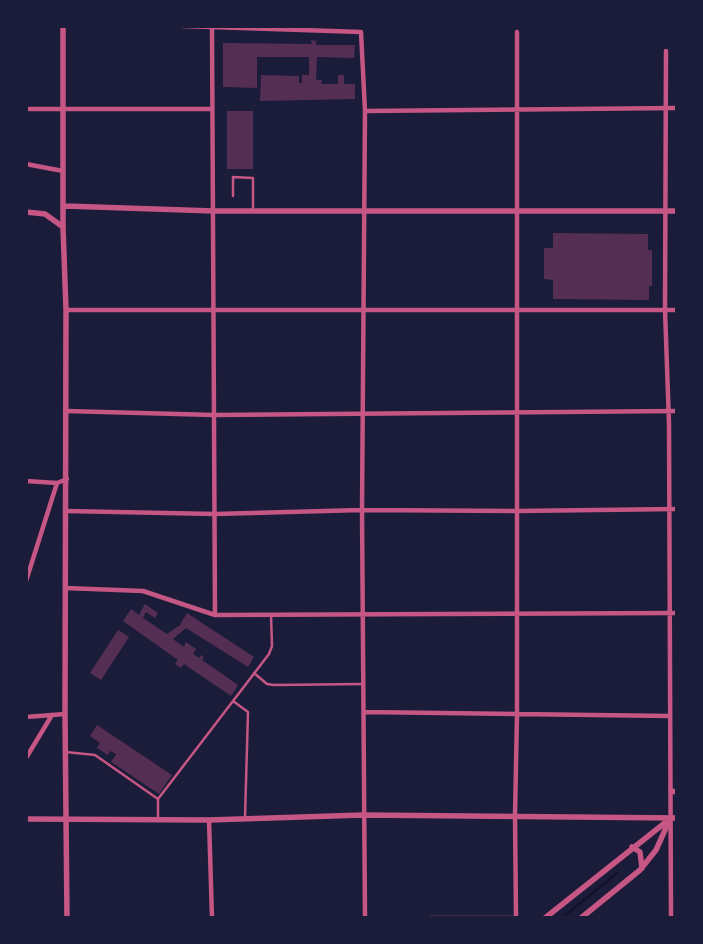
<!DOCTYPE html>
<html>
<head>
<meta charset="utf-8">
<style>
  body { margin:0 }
  #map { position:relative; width:703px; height:944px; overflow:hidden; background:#1b1b3a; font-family:Barlow,sans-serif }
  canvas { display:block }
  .frame { position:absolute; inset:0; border:28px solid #1b1b3a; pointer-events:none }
</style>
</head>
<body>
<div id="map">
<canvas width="703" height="944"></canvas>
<div class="frame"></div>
</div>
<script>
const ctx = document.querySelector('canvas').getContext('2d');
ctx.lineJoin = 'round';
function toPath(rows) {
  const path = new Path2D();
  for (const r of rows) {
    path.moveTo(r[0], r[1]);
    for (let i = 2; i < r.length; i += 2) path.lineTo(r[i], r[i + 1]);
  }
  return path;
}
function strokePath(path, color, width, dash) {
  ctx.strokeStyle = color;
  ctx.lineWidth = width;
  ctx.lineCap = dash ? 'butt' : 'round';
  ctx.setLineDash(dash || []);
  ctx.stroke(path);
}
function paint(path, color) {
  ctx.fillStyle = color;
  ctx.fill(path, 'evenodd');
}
strokePath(toPath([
  [562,918,617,873]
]), '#12122b', 2.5);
paint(toPath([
  [311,40,316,41,316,45,355,45,354,58,317,57,316,80,322,80,321,84,338,84,338,75,344,75,344,84,355,84,355,99,260,101,261,75,299,76,299,83,302,83,302,75,309,75,309,57,257,57,257,88,223,87,223,43,312,44],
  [227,111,253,111,253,169,227,169],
  [553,233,648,234,648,250,652,250,652,286,649,286,649,300,553,299,553,280,544,279,544,248,553,248],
  [145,604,158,613,155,618,146,612,143,618,167,634,180,625,187,613,254,657,248,667,186,628,173,639,184,647,186,642,196,649,193,654,199,658,201,655,204,657,202,660,238,685,231,696,184,664,181,668,175,664,178,660,123,621,131,609,139,615],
  [118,630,129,637,101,680,90,673],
  [97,725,172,775,159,794,111,762,116,754,110,751,108,755,97,748,100,743,90,736]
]), '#542f53');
strokePath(toPath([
  [233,196,233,177,253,178,253,210],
  [254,673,267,684,274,685,363,684],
  [233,701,248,712,245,817],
  [66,752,95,755,158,799],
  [158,819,158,799,269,654,272,646,271,615]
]), '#c65784', 2.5);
strokePath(toPath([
  [182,26,361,32,365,111],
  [212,28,215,615],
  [666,51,665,310,669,423,671,918],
  [26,109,211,109],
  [26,164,63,171],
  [66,310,677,310],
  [66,411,214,415,677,411],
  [26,481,57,483,67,479],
  [66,511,215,514,362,510,517,511,677,509],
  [26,581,57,483],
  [65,588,143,591,215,615,677,613],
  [364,712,670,716],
  [26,717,65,714],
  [26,758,52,715],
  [209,820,212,918],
  [516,916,515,815,517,715,517,32],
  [365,918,362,510,365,111,677,108],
  [430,918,517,918]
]), '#c65784', 4.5);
strokePath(toPath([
  [63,26,63,227,66,310,65,714,67,918],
  [65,206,214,211,677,211],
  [26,212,45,214,63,227],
  [671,791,677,792],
  [26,819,209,820,363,815,677,818],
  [632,847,640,852,642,868],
  [545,918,671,818],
  [581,918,640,870,656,850,670,819]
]), '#c65784', 5.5);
</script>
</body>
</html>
